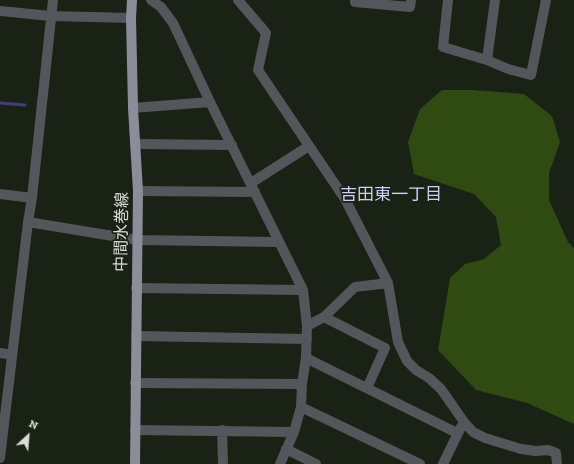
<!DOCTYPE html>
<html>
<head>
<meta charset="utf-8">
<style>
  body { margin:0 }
  #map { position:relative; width:574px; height:464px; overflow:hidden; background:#1a2115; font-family:"Zilla Slab",serif }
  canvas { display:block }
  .north { position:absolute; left:8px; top:416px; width:40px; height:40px; -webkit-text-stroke:3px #1a2115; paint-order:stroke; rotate:26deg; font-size:11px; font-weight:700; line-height:16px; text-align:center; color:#dadfd6 }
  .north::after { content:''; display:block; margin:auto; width:14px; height:18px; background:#dadfd6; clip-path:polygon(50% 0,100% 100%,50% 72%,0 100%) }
</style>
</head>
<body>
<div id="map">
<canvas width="574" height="464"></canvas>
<div class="north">N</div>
</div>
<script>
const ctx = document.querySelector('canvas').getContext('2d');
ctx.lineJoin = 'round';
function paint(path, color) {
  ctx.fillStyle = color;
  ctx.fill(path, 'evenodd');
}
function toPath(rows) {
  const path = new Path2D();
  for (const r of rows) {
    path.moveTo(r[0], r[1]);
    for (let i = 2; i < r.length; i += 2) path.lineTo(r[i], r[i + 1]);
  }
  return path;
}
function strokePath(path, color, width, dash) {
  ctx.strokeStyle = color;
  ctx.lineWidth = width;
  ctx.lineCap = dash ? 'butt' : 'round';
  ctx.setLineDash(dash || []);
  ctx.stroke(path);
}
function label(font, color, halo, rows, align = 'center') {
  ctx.font = font + ' "Zilla Slab","Noto Sans JP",serif';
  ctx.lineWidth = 3.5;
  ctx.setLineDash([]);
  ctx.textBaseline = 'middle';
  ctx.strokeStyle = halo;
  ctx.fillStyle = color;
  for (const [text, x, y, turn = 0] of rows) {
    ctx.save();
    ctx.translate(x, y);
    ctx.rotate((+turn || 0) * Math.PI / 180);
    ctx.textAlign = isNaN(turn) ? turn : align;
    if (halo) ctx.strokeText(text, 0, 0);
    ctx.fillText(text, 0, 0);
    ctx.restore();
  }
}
paint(toPath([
  [442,90,473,90,524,94,552,116,560,142,549,173,549,200,568,242,574,248,574,424,527,403,476,390,438,350,450,278,465,264,484,259,501,245,496,217,474,194,414,174,408,142,420,109]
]), '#2f4b11');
strokePath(toPath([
  [0,103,25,105]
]), '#433d7d', 3);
strokePath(toPath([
  [151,0,161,7,173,23,210,102,303,290,307,326,306,358,302,384,301,407,294,432,280,464],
  [238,0,266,33,258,70,345,199,388,283,398,342,407,361,416,370,429,378,441,389,464,422,473,432,485,438,521,449,536,451,548,450,556,453,557,464],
  [355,0,355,2,410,7,411,0],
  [448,0,443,47,487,60,508,69,531,75,546,0],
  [0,11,51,16,131,18],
  [487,60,495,0],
  [133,108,210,102],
  [135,144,232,145],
  [251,183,309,146],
  [138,191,255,192],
  [0,194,32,198],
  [28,222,137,240,278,242],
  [136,288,303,290],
  [324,317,385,348,367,388],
  [307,326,324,317,355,287,388,283],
  [136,336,307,339],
  [0,353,12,355],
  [306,358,457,433],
  [135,383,302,384],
  [301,407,420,464],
  [135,430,294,432],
  [222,430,223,464],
  [286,449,316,464],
  [0,458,28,222,32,198,53,0],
  [443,464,461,427]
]), '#55555c', 10);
strokePath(toPath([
  [132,0,131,18,133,108,138,191,135,464]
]), '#8c8c9b', 10);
label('16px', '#dadfd6', '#1a2115', [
  ["中間水巻線",122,232,-89]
]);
label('17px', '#cfcffa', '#1a2115', [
  ["吉田東一丁目",391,195]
]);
</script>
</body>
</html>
